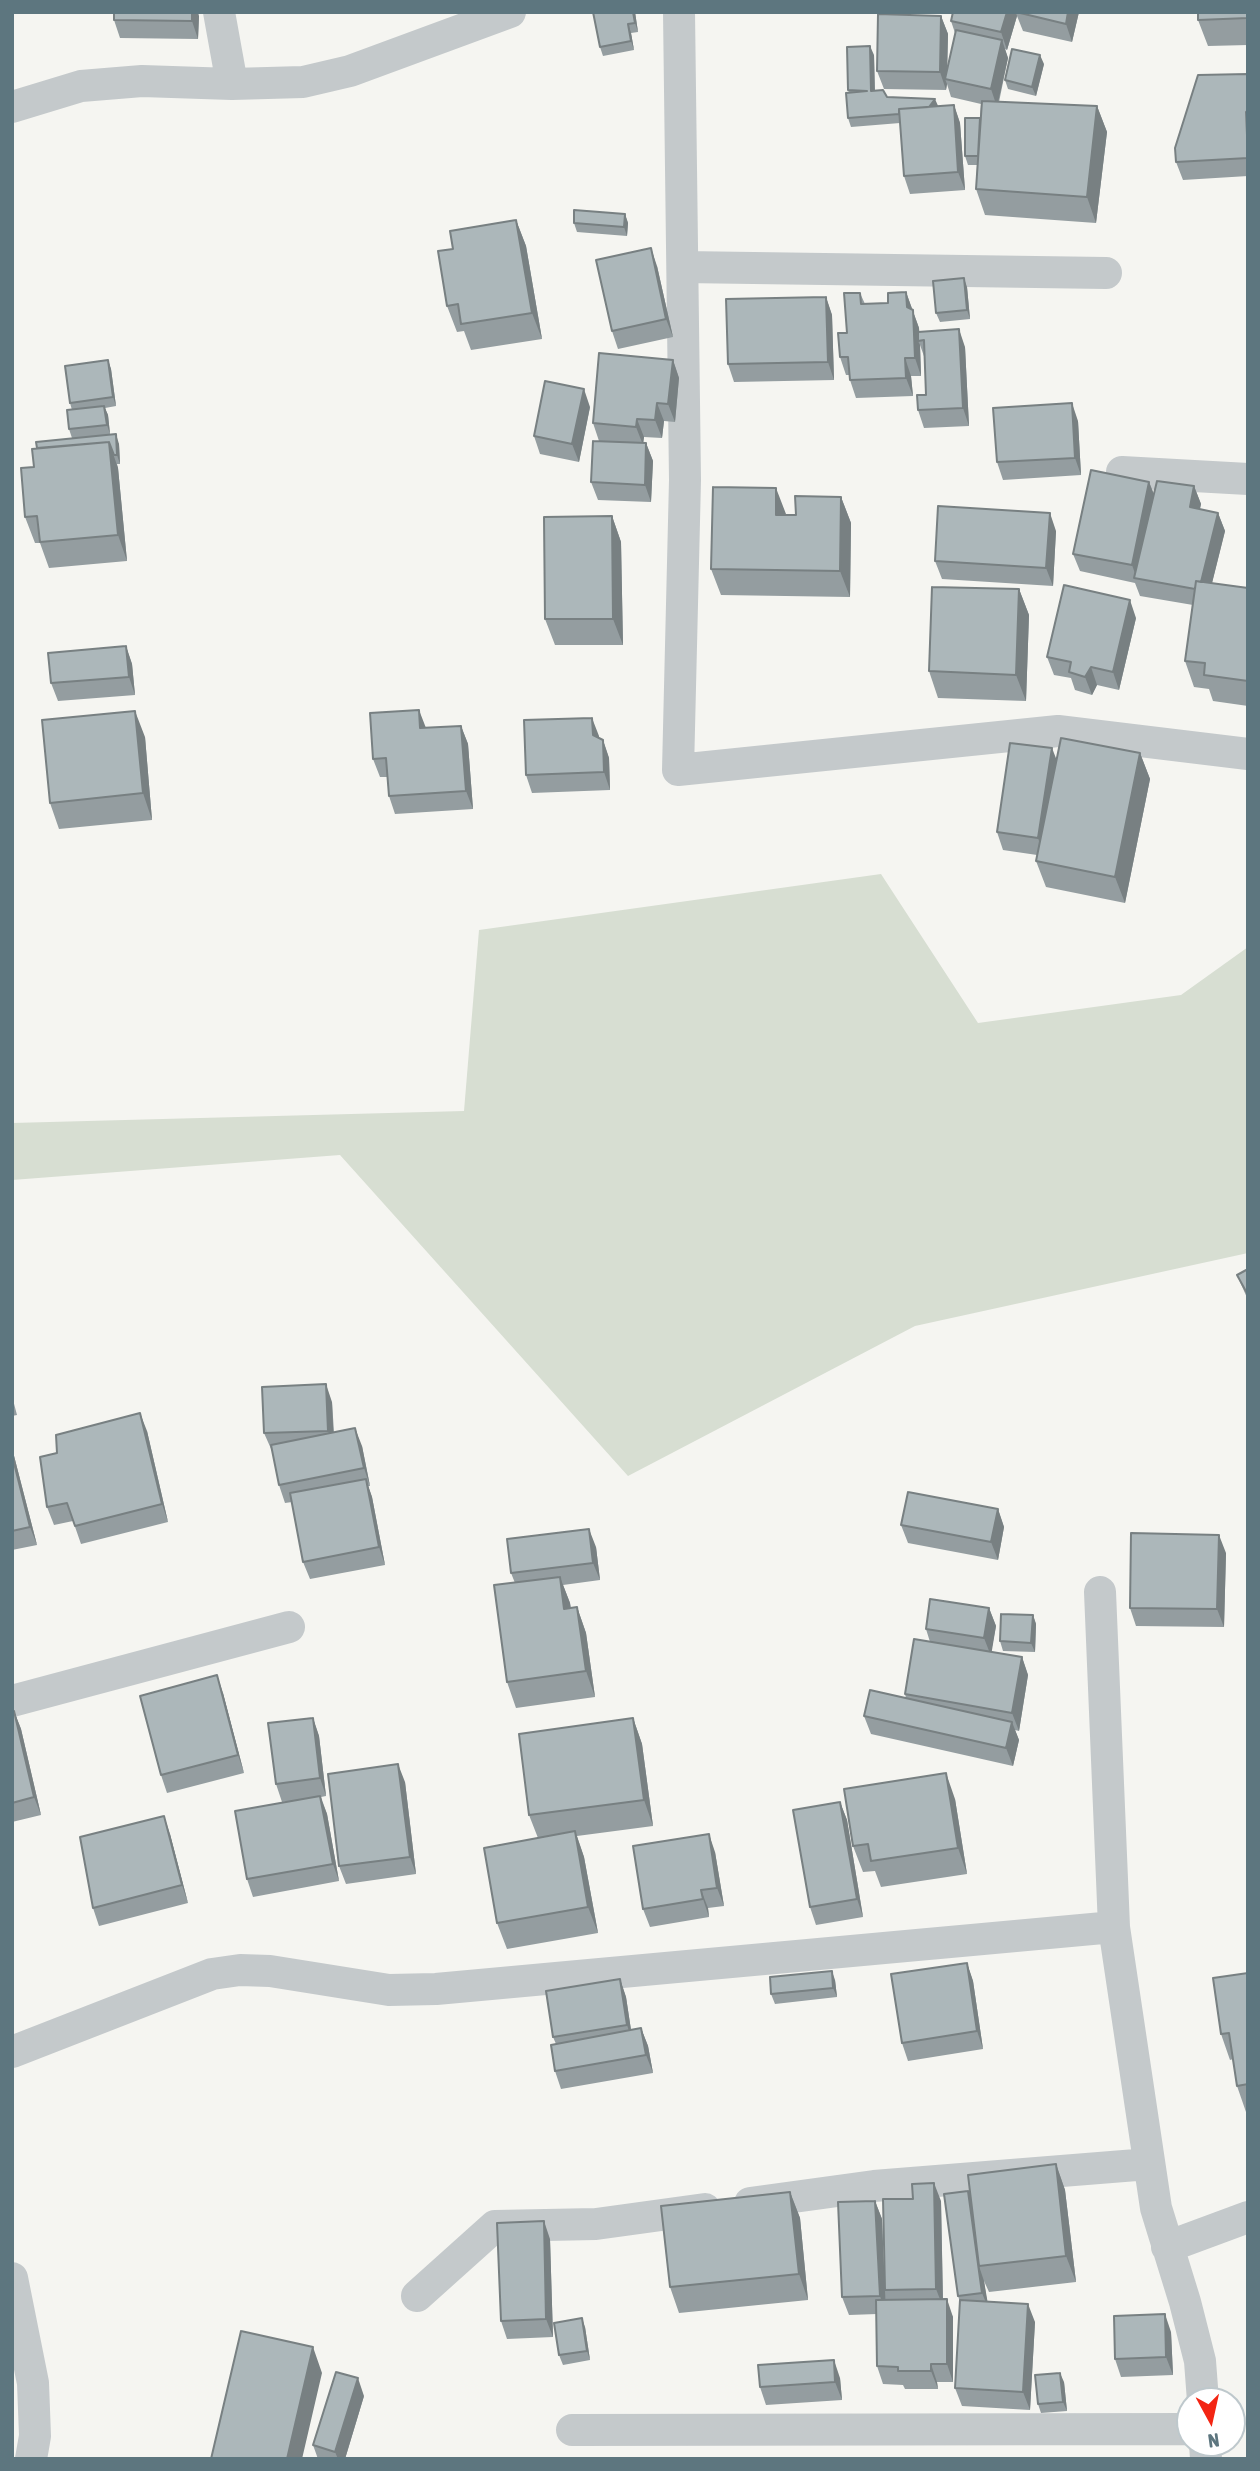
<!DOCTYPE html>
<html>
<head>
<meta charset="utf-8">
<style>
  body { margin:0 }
  #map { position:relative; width:1260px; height:2471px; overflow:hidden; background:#f5f5f1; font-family:"Asap Condensed",sans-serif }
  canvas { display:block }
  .frame { position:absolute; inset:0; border:14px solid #5d767f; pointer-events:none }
  .north { position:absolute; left:1176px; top:2387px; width:70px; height:70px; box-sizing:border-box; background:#fff; border:2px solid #bec8cc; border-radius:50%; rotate:172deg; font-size:19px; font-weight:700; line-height:28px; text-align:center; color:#5d767f }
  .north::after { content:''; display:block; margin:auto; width:24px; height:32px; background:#f32513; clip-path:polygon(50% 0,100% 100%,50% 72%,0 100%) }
</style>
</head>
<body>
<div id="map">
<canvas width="1260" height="2471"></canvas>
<div class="frame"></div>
<div class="north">N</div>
</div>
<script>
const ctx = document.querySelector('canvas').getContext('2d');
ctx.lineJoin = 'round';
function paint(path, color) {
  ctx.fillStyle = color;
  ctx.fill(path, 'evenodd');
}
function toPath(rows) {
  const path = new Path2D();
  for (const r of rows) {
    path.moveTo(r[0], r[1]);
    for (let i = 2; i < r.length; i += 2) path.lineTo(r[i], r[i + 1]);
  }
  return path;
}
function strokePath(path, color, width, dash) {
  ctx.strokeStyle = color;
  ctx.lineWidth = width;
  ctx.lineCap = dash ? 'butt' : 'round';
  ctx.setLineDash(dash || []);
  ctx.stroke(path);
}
paint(toPath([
  [881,874,978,1023,1181,995,1248,947,1248,1253,915,1326,628,1476,340,1155,12,1180,12,1123,464,1111,479,930]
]), '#d7ded2');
strokePath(toPath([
  [219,12,232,84],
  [679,12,685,480,678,770,1058,731,1248,754],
  [12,107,81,86,142,81,232,84,303,82,350,71,510,12],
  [683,267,1106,273],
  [1122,472,1248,479],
  [1100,1592,1114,1927,1156,2208,1185,2302,1200,2361,1203,2401],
  [12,1701,289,1627],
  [12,2052,212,1974,240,1970,270,1971,389,1990,436,1989,1114,1927],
  [750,2203,874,2186,1149,2164],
  [1167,2247,1248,2217],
  [12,2278,33,2383,35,2436,31,2459],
  [417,2296,495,2226,596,2224,705,2209],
  [572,2430,1190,2429],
  [1205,2443,1206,2459]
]), '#c4c9cb', 32);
paint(toPath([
  [635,12,638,32,631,33,634,50,603,56,600,47],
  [953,12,1079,12,1072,42,1023,31,1017,16,1007,50,1005,49,1008,58,999,102,1097,106,1107,132,1096,223,985,215,976,189,977,165,968,165,965,156,980,118,981,104,951,97,947,84,946,90,884,89,877,71,941,16,948,34,947,70,955,33,951,21],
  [1248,12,1248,45,1208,46,1198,20],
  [199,16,198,39,120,38,114,20],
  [874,55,875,91,887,97,938,106,954,105,960,123,965,190,910,194,904,176,900,123,851,127,848,118,849,93,848,90],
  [1044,64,1036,96,1008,89,1005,80],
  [1248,74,1248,176,1183,180,1176,162],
  [625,214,628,223,627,236,577,232,574,223],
  [516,220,526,246,542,339,471,350,464,331,457,332,447,306,453,249],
  [657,266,673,337,618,349,612,331],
  [967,287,970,319,940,322,936,313],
  [906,292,919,328,919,332,965,347,969,426,924,428,918,410,926,395,925,359,920,345,921,376,911,376,913,396,856,398,850,380,849,375,846,375,840,357,847,333,860,293,865,304,888,303],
  [826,297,832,315,834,380,734,382,728,364],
  [108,360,111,369,116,406,105,408,108,415,110,434,119,444,120,464,117,464,118,468,127,561,49,568,40,543,35,543,25,517,37,448,72,438,69,429,72,410,70,403],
  [673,360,679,378,675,422,664,421,662,438,644,437,643,443,646,443,653,461,651,502,598,500,591,482,599,441,593,423],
  [590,407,579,462,540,454,534,436],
  [1078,421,1081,475,1003,480,997,462],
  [1149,482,1154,494,1194,486,1201,504,1200,509,1218,513,1225,531,1212,583,1248,588,1248,706,1213,701,1209,689,1194,687,1185,661,1193,605,1140,596,1135,583,1080,571,1073,554],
  [841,497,851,523,850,597,721,595,711,569,786,514,786,515,796,515],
  [612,516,621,542,623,645,555,645,545,619],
  [1056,531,1053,586,942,579,935,561],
  [1019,589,1029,615,1026,701,938,698,929,671],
  [1136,618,1119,690,1097,685,1092,695,1075,690,1071,678,1054,675,1047,657],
  [126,646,132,664,135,695,58,701,51,683],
  [461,726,468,744,473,809,395,814,389,796,387,777,380,777,373,759,426,728],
  [599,736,599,738,603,740,609,758,610,790,532,793,526,775],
  [145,737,152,820,59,829,50,803],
  [1140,753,1150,779,1125,903,1046,887,1036,861,1037,855,1003,850,997,832],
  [1248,1269,1248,1300,1237,1275],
  [12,1396,17,1415,12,1416],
  [332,1402,334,1432,362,1446,370,1486,368,1486,372,1497,385,1565,310,1579,303,1562,292,1502,285,1503,279,1485,272,1451,264,1433],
  [147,1431,168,1522,81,1544,73,1521,54,1525,47,1507],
  [12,1448,37,1545,12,1550],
  [998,1509,1004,1527,998,1560,908,1543,901,1525],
  [596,1547,600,1580,563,1585,570,1603,571,1608,577,1607,586,1633,595,1697,516,1708,507,1682,515,1583,511,1573],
  [1226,1553,1224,1627,1136,1626,1130,1608],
  [989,1608,996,1626,991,1652,1022,1657,1028,1675,1019,1731,1015,1730,1019,1740,1013,1766,871,1734,864,1716,906,1698,905,1694,930,1642,926,1629],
  [1033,1615,1036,1624,1035,1652,1003,1651,1000,1641],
  [223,1693,244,1773,167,1793,161,1775],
  [14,1711,21,1729,41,1815,12,1822,12,1712],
  [313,1718,319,1736,326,1796,321,1797,327,1814,339,1881,253,1897,247,1879,293,1801,282,1802,276,1784],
  [633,1718,642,1744,653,1826,577,1836,584,1857,598,1933,507,1949,497,1923,538,1838,529,1815],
  [405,1782,416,1874,346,1884,339,1866],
  [955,1799,967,1874,881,1887,875,1871,863,1872,853,1846],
  [840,1802,847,1820,863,1917,816,1925,810,1907],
  [170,1834,188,1903,99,1926,93,1908],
  [715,1852,724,1906,708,1908,709,1917,650,1927,643,1909],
  [967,1963,973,1981,983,2049,908,2061,902,2043],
  [1248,1973,1248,2111,1246,2112,1237,2086,1233,2059,1230,2060,1221,2034],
  [620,1979,626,1997,631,2030,641,2028,648,2046,653,2073,561,2089,555,2071,556,2044,553,2037],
  [835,1980,837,1997,775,2004,771,1994],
  [1056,2164,1065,2190,1076,2282,989,2292,984,2281,987,2302,1035,2322,1030,2410,962,2406,955,2388,960,2302,958,2296,968,2191,971,2201],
  [790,2192,800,2218,808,2300,679,2313,670,2287],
  [875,2201,882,2219,884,2272,941,2201,943,2299,953,2317,953,2382,937,2382,938,2389,905,2389,903,2385,883,2384,877,2366,877,2314,849,2315,842,2297],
  [550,2239,553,2337,507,2339,501,2321],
  [585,2327,590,2360,563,2365,559,2355],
  [1171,2332,1173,2375,1121,2377,1115,2359],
  [840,2378,842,2400,766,2405,760,2387],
  [1064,2382,1067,2411,1041,2413,1038,2404],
  [364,2396,345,2459,318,2459,313,2445]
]), '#949da0');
paint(toPath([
  [192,12,198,12,199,16,198,39,192,21],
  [633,12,635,12,638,32,635,23],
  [1007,12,1019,12,1016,13,1017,16,1007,50,1001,32],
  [1068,12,1079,12,1072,42,1066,24],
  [941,16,948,34,947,79,945,79,947,84,946,90,940,72],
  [628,24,631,33,634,50,631,41],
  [1002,40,1008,58,997,107,991,89],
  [870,46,874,55,875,100,871,91],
  [1040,55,1044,64,1036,96,1032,87],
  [935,99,939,108,926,111],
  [954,105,960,123,965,190,958,172],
  [1097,106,1107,132,1096,223,1087,197],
  [625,214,628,223,627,236,624,227],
  [516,220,526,246,542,339,532,313],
  [651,248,657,266,673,337,666,319],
  [964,278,967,287,970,319,967,310],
  [906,292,919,328,920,340,918,341,920,345,921,376,915,358,907,307],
  [826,297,832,315,834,380,828,362],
  [959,329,965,347,969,426,963,408],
  [905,358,911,376,913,396,906,378],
  [108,360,111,369,116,406,113,397],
  [673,360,679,378,675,422,668,404],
  [584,389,590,407,579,462,572,444],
  [657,403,664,421,662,438,655,420],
  [1072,403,1078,421,1081,475,1075,458],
  [104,406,108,415,110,434,107,425],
  [637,419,644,437,643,445,636,427],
  [116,434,119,444,120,464,117,455],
  [109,442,118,468,127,561,118,535],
  [646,443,653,461,651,502,645,485],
  [1149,482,1156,500,1137,579,1132,565],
  [1194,486,1201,504,1196,525,1190,507],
  [776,488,786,514,785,542,776,515],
  [841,497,851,523,850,597,840,571],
  [1050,513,1056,531,1053,586,1046,568],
  [1218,513,1225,531,1206,607,1199,589],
  [612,516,621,542,623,645,613,619],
  [1019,589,1029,615,1026,701,1016,675],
  [1130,600,1136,618,1119,690,1113,672],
  [126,646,132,664,135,695,129,677],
  [1091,667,1097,685,1092,695,1085,677],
  [419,710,426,728,420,728],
  [135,711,145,737,152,820,143,793],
  [592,718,599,736,599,753,593,735],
  [461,726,468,744,473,809,466,791],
  [603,740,609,758,610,790,604,772],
  [1052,748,1059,766,1044,856,1038,838],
  [1140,753,1150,779,1125,903,1115,877],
  [326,1384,332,1402,334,1449,328,1431],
  [140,1413,147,1431,168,1522,162,1504],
  [355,1428,362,1446,370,1486,364,1468],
  [12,1448,37,1545,30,1527,12,1455],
  [366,1479,372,1497,385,1565,379,1547],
  [998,1509,1004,1527,998,1560,991,1542],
  [589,1529,596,1547,600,1580,593,1563],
  [1219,1535,1226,1553,1224,1627,1217,1609],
  [560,1577,570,1603,574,1635,564,1609],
  [577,1607,586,1633,595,1697,586,1671],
  [989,1608,996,1626,991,1656,984,1638],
  [1033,1615,1036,1624,1035,1652,1031,1643],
  [1022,1657,1028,1675,1019,1731,1012,1713],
  [217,1675,223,1693,244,1773,238,1755],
  [14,1711,21,1729,41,1815,34,1797],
  [313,1718,319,1736,326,1796,320,1778],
  [633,1718,642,1744,653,1826,644,1800],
  [1012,1722,1019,1740,1013,1766,1006,1748],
  [398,1764,405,1782,416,1874,410,1857],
  [946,1773,955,1799,967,1874,958,1848],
  [320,1796,327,1814,339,1881,333,1864],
  [840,1802,847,1820,863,1917,857,1899],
  [164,1816,170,1834,188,1903,182,1885],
  [575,1831,584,1857,598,1933,588,1907],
  [709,1834,715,1852,724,1906,717,1888],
  [701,1890,708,1908,709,1917,703,1899],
  [967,1963,973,1981,983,2049,977,2031],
  [832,1971,835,1980,837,1997,833,1988],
  [620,1979,626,1997,633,2043,627,2025],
  [641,2028,648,2046,653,2073,646,2055],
  [1056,2164,1065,2190,1076,2282,1066,2256],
  [934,2183,941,2201,943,2307,936,2289],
  [968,2191,974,2209,979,2266,984,2281,989,2310,982,2293],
  [790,2192,800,2218,808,2300,799,2274],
  [875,2201,882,2219,886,2314,880,2296],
  [544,2221,550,2239,553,2337,546,2319],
  [947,2299,953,2317,953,2382,947,2364],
  [1028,2304,1035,2322,1030,2410,1023,2392],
  [1165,2314,1171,2332,1173,2375,1166,2357],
  [582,2318,585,2327,590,2360,587,2351],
  [313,2347,322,2373,302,2459,287,2459],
  [834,2360,840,2378,842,2400,835,2382],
  [931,2364,937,2382,938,2389,931,2371],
  [1060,2373,1064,2382,1067,2411,1063,2402],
  [358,2378,364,2396,345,2459,338,2459,335,2452]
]), '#788082');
const building = toPath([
  [114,12,192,12,192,21,114,20,114,12],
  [593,12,633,12,635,23,628,24,631,41,600,47,593,12],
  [953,12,1007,12,1001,32,951,21,953,12],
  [1016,12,1068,12,1066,24,1016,12],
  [1198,12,1248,12,1248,18,1198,20,1198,12],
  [878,14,941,16,940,72,877,71,878,14],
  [956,30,1002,40,991,89,945,79,956,30],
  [870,46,871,91,883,90,887,97,935,99,929,107,899,109,899,114,848,118,846,93,867,91,848,90,847,47,870,46],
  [1012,49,1040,55,1032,87,1005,80,1012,49],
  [1248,74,1248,111,1246,112,1248,158,1176,162,1175,148,1198,75,1248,74],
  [982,101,1097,106,1087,197,976,189,982,101],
  [954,105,958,172,904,176,899,109,954,105],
  [965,118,980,118,978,156,965,156,965,118],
  [574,210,625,214,624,227,574,223,574,210],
  [516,220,532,313,461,324,458,304,447,306,438,251,453,249,450,231,516,220],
  [651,248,666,319,612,331,596,260,651,248],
  [964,278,967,310,936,313,933,281,964,278],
  [906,292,907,307,913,310,915,358,905,358,906,378,850,380,848,357,840,357,838,333,847,333,844,293,860,293,861,304,888,303,888,293,906,292],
  [826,297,828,362,728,364,726,299,826,297],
  [959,329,963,408,918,410,917,395,926,395,924,340,918,341,918,332,959,329],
  [599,353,673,360,668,404,657,403,655,420,637,419,636,427,593,423,599,353],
  [108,360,113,397,70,403,65,366,108,360],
  [545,381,584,389,572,444,534,436,545,381],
  [1072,403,1075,458,997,462,993,408,1072,403],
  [104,406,107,425,69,429,67,410,104,406],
  [116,434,117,455,114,455,109,442,37,448,36,442,116,434],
  [593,441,646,443,645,485,591,482,593,441],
  [109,442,118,535,40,542,37,516,25,517,21,468,34,467,32,449,109,442],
  [1091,470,1149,482,1132,565,1073,554,1091,470],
  [1157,481,1194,486,1190,507,1218,513,1201,582,1196,581,1195,589,1134,578,1157,481],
  [713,487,776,488,776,515,796,515,795,496,841,497,840,571,711,569,713,487],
  [938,506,1050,513,1046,568,935,561,938,506],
  [612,516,613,619,545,619,544,517,612,516],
  [1196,581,1248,588,1248,681,1204,675,1205,663,1185,661,1196,581],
  [1064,585,1130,600,1113,672,1091,667,1085,677,1069,672,1071,662,1047,657,1064,585],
  [932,587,1019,589,1016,675,929,671,932,587],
  [126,646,129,677,51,683,48,653,126,646],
  [419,710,420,728,461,726,466,791,389,796,386,758,373,759,370,713,419,710],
  [135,711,143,793,50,803,42,720,135,711],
  [592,718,593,735,603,740,604,772,526,775,524,720,592,718],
  [1061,738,1140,753,1115,877,1036,861,1061,738],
  [1010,743,1052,748,1038,838,997,832,1010,743],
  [1248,1269,1248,1295,1237,1275,1248,1269],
  [326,1384,328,1431,264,1433,262,1387,326,1384],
  [140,1413,162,1504,75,1526,67,1503,47,1507,40,1457,57,1453,56,1435,140,1413],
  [355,1428,364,1468,279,1485,271,1445,355,1428],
  [12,1455,30,1527,12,1531,12,1455],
  [366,1479,379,1547,303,1562,290,1493,366,1479],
  [908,1492,998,1509,991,1542,901,1525,908,1492],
  [589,1529,593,1563,511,1573,507,1539,589,1529],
  [1131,1533,1219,1535,1217,1609,1130,1608,1131,1533],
  [560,1577,564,1609,577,1607,586,1671,507,1682,494,1585,560,1577],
  [930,1599,989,1608,984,1638,926,1629,930,1599],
  [1001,1614,1033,1615,1031,1643,1000,1641,1001,1614],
  [914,1639,1022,1657,1012,1713,905,1694,914,1639],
  [217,1675,238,1755,161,1775,140,1696,217,1675],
  [870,1690,1012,1722,1006,1748,864,1716,870,1690],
  [14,1711,34,1797,12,1803,12,1712,14,1711],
  [313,1718,320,1778,276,1784,268,1723,313,1718],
  [633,1718,644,1800,529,1815,519,1734,633,1718],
  [398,1764,410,1857,339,1866,328,1774,398,1764],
  [946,1773,958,1848,871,1861,868,1844,853,1846,844,1789,946,1773],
  [320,1796,333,1864,247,1879,235,1811,320,1796],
  [840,1802,857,1899,810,1907,793,1810,840,1802],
  [164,1816,182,1885,93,1908,80,1837,164,1816],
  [575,1831,588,1907,497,1923,484,1848,575,1831],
  [709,1834,717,1888,701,1890,703,1899,643,1909,633,1846,709,1834],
  [967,1963,977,2031,902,2043,891,1974,967,1963],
  [832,1971,833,1988,771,1994,770,1977,832,1971],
  [1248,1973,1248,2084,1237,2086,1229,2033,1221,2034,1213,1978,1248,1973],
  [620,1979,627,2025,553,2037,546,1991,620,1979],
  [641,2028,646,2055,555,2071,551,2045,641,2028],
  [1056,2164,1066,2256,979,2266,968,2175,1056,2164],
  [934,2183,936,2289,885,2290,883,2199,913,2199,912,2184,934,2183],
  [968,2191,982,2293,958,2296,944,2194,968,2191],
  [790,2192,799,2274,670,2287,661,2206,790,2192],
  [875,2201,880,2296,842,2297,838,2202,875,2201],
  [544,2221,546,2319,501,2321,497,2223,544,2221],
  [947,2299,947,2364,931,2364,931,2371,898,2371,898,2367,877,2366,876,2300,947,2299],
  [960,2300,1028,2304,1023,2392,955,2388,960,2300],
  [1165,2314,1166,2357,1115,2359,1114,2316,1165,2314],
  [582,2318,587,2351,559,2355,554,2323,582,2318],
  [241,2331,313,2347,287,2459,211,2459,241,2331],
  [834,2360,835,2382,760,2387,758,2365,834,2360],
  [336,2372,358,2378,335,2452,313,2445,336,2372],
  [1060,2373,1063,2402,1038,2404,1035,2375,1060,2373]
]);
paint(building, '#acb7ba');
strokePath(building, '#788082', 2);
</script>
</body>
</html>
